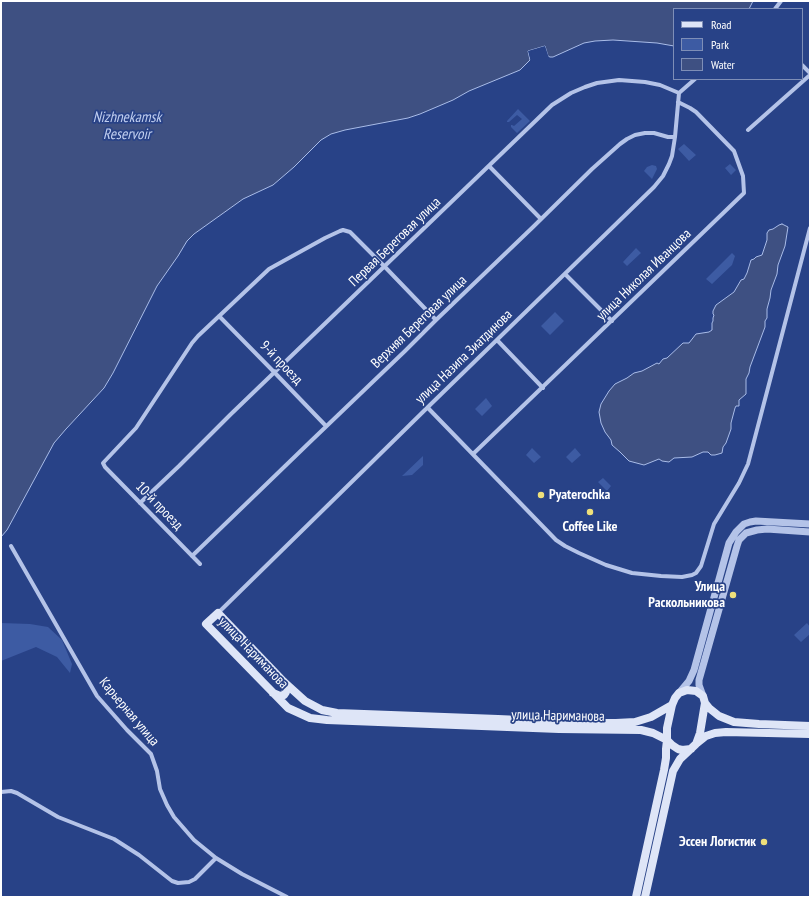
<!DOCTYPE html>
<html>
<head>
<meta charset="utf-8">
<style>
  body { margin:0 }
  #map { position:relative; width:811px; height:898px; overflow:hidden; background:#284287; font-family:"PT Sans Narrow",sans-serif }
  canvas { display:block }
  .frame { position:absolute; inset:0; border:2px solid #fff; pointer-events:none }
  .legend { position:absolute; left:673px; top:8px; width:130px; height:72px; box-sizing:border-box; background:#284287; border:1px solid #7e8eb7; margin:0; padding:5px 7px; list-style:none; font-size:12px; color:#fff }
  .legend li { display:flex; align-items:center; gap:8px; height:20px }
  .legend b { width:20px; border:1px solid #7e8eb7 }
</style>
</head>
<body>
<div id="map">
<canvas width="811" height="898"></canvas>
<div class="frame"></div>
<ul class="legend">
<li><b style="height:5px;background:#dee5f7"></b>Road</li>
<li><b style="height:11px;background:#3d5ba3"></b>Park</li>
<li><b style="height:11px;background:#3e5082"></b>Water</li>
</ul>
</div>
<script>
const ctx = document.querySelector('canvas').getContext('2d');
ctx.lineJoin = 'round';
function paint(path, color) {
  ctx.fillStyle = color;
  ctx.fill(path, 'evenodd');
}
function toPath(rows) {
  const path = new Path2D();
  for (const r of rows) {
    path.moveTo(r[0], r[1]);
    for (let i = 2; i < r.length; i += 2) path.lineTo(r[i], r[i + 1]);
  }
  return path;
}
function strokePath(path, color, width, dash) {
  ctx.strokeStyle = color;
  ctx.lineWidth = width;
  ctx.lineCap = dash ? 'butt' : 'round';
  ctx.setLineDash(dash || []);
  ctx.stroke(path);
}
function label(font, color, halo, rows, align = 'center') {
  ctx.font = font + ' "PT Sans Narrow",sans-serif';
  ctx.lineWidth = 3.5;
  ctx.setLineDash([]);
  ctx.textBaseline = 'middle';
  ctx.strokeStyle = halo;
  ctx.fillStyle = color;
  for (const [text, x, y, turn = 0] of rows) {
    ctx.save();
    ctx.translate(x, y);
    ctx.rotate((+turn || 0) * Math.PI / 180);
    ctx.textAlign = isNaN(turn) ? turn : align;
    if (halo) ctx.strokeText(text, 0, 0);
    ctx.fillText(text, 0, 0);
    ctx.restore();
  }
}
paint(toPath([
  [518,109,530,121,517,133,511,127,511,125,512,125,514,126,522,119,517,115,509,122,507,122,507,121],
  [684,144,696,155,689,161,678,149],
  [730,164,736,170,731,175,725,168],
  [652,165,656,166,657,169,652,179,644,171,647,167],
  [636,248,641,253,627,266,623,262],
  [732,253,735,256,732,265,712,284,706,279],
  [555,312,564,321,550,335,541,326],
  [486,398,492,406,482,416,475,409],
  [532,448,541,457,534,463,526,455],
  [575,448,581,455,572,463,566,457],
  [423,456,423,465,412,475,402,476],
  [603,478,611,486,607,491,598,482],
  [1,623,30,624,48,627,62,640,72,664,70,673,57,657,36,647,1,661],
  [807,623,810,627,810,634,801,642,794,635]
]), '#3d5ba3');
const water = toPath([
  [1,1,753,1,749,9,674,9,674,46,657,43,613,40,595,41,584,43,553,57,550,57,548,56,545,46,528,51,530,60,520,70,469,91,453,100,420,114,408,118,345,130,331,134,321,140,294,167,273,185,243,199,194,234,187,241,178,256,157,286,113,373,104,388,66,429,54,443,7,530,1,537,1,1],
  [782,224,788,227,785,246,778,265,777,274,771,290,770,298,767,309,767,318,765,321,765,327,750,367,749,373,746,379,746,394,739,400,739,406,736,406,735,408,731,423,731,429,726,443,723,447,722,453,715,455,711,455,708,452,703,452,692,457,674,458,669,462,662,461,659,459,644,465,629,461,620,452,612,445,611,440,605,432,601,423,599,412,601,404,609,391,615,384,627,378,634,373,642,371,657,363,659,364,663,359,667,358,683,343,689,343,696,334,709,332,712,330,712,323,713,321,713,318,714,315,713,314,713,311,716,305,734,292,741,280,744,279,747,273,751,260,754,259,756,257,762,255,767,240,767,233,769,230,773,229,779,225,782,224]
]);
paint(water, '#3e5082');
strokePath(water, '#a9bce8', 1);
paint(toPath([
  [545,46,549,58,546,57,544,49,531,52,532,58,531,62,528,51]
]), '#284287');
strokePath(toPath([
  [775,9,781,1],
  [802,65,810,73],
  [679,93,695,79],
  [748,130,810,75],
  [489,166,541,219],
  [565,274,612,321],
  [219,316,275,373,326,426],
  [497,340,543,388],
  [428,408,556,540,565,546,579,553,606,565,632,573,661,576,682,577,692,575,696,573,701,566,714,524,739,483,748,464,810,228],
  [473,454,744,193,743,176,734,151,696,112,690,108,678,102],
  [140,503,179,466,230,415,552,105,571,93,585,87,597,83,619,80,645,82,660,85,679,93],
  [11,546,97,696,127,730,151,754,157,771,160,789,167,805,174,817,194,840,216,858,242,874,287,897],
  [192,556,311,441,405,351,436,320,533,227,592,169,620,144,627,139,635,135,645,133,654,133,668,137,675,137],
  [200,564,105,467,103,463,136,428,192,343,198,336,269,269,325,238,340,231,343,230,350,232,385,267,436,320],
  [218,613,373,461,430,405,654,187,663,176,669,164,672,156,675,137,679,93],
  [1,792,11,791,17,793,58,817,114,839,139,855,172,881,178,883,189,882,195,879,216,858]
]), '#b4c3e8', 4);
strokePath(toPath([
  [679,693,689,681,694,670,729,543,736,532,744,524,750,522,756,521,810,524],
  [703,696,699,685,699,680,737,546,739,540,746,533,757,530,767,529,810,532]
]), '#b4c3e8', 7);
strokePath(toPath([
  [273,693,280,696,284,695,286,692,284,682],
  [705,703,709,708,719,716,734,722,759,724,810,726],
  [672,705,651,717,635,722,616,723,587,723,498,719,337,713,322,710,305,701,284,682,218,613,206,624,288,708,310,718,327,720,559,729,641,730,653,733,667,740,672,745,678,749,682,750,691,749],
  [696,744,706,736,715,733,726,732,810,734],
  [636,897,664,770,666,758,666,749,667,740,667,728,672,705,675,698,679,693,687,690,696,691,703,696,705,703,700,733,696,744,680,759,673,771,645,897]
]), '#dee5f7', 8);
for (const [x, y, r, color] of [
  [541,495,4,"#efe07a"],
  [590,512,4,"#efe07a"],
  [733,595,4,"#efe07a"],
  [764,842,4,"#efe07a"]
]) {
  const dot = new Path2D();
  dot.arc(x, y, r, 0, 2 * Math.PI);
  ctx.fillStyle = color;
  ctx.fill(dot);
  strokePath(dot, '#284287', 1.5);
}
label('14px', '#fff', '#284287', [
  ["Первая Береговая улица",395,242,-44],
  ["улица Николая Иванцова",644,275,-44],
  ["Верхняя Береговая улица",419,322,-44],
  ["улица Назипа Зиатдинова",464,357,-44],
  ["9-й проезд",281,363,46],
  ["10-й проезд",159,506,46],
  ["улица Нариманова",253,653,46],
  ["Карьерная улица",129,712,50],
  ["улица Нариманова",558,716,1]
]);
label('bold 14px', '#fff', '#284287', [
  ["Pyaterochka",549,495,"left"],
  ["Coffee Like",590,527,"center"],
  ["Улица",725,587],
  ["Раскольникова",725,603],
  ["Эссен Логистик",756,842]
], 'right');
label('italic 15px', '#c0ceef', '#284287', [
  ["Nizhnekamsk",127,118],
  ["Reservoir",127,135]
]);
</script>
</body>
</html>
